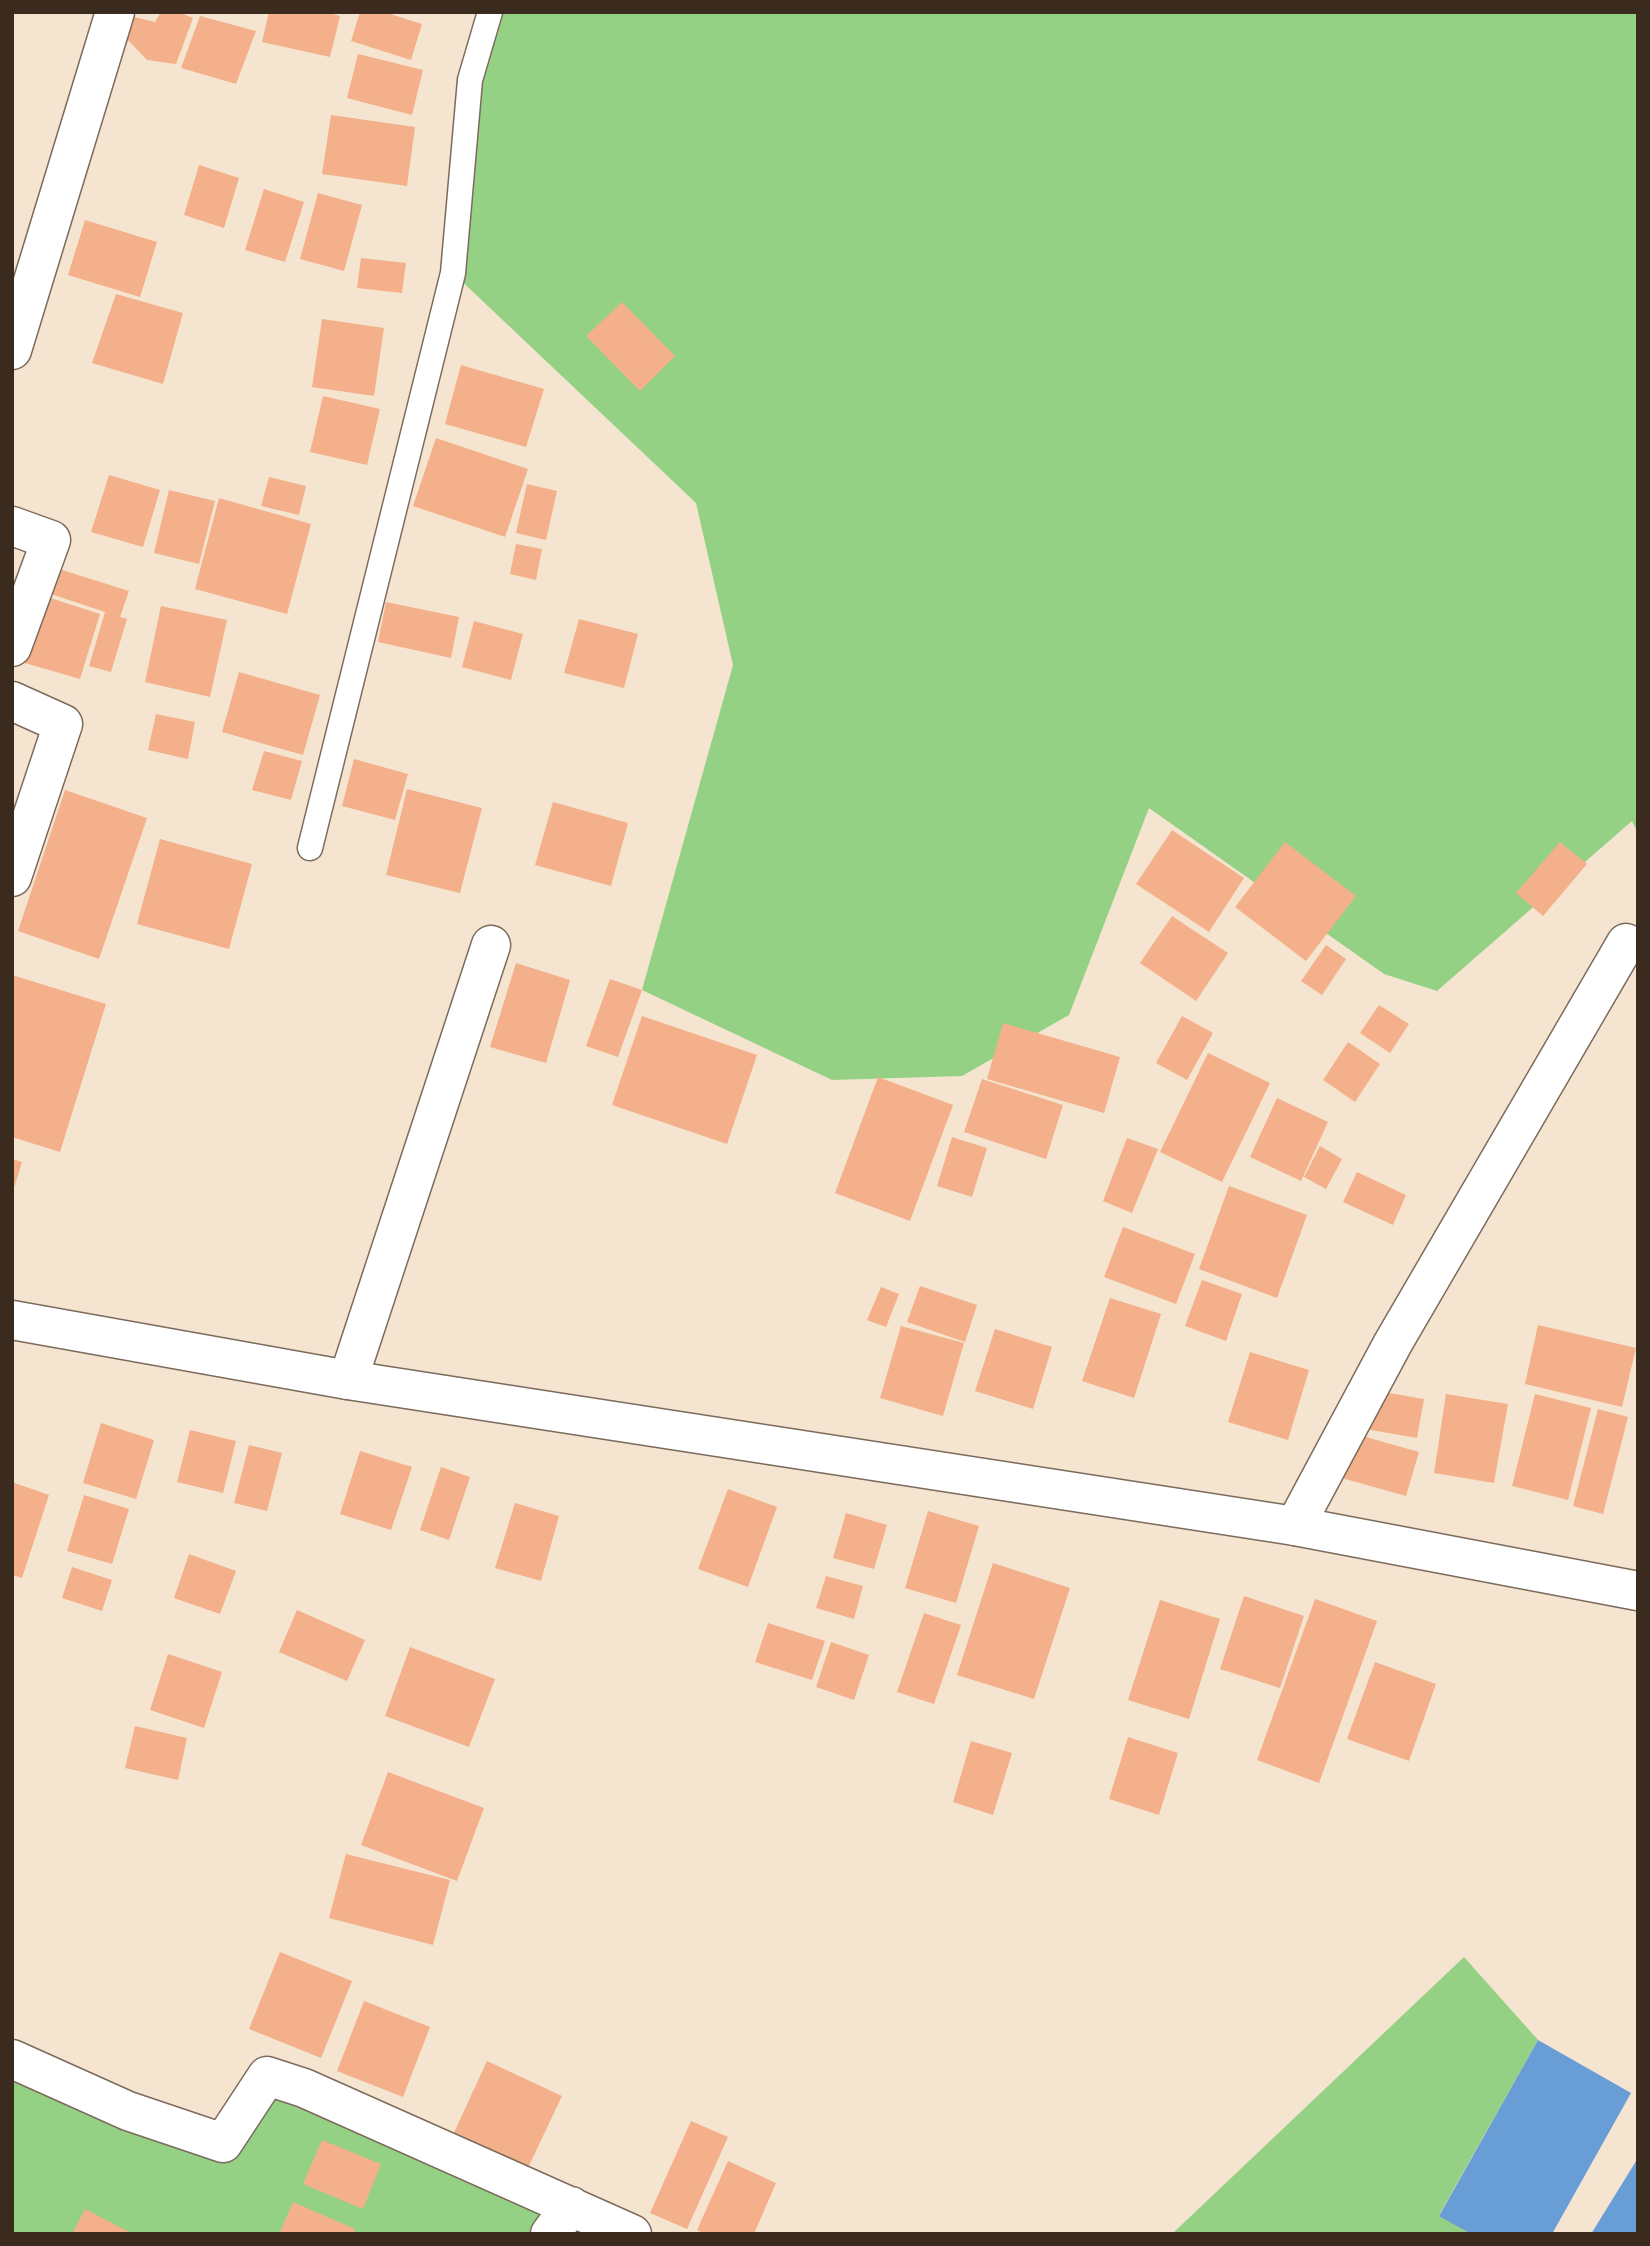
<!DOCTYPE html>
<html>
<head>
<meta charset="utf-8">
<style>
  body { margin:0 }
  #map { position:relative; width:1650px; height:2246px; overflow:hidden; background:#f5e5d0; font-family:Vollkorn,serif }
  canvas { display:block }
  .frame { position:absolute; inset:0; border:14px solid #3b2a1e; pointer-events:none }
</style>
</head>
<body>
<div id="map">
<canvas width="1650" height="2246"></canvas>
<div class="frame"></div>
</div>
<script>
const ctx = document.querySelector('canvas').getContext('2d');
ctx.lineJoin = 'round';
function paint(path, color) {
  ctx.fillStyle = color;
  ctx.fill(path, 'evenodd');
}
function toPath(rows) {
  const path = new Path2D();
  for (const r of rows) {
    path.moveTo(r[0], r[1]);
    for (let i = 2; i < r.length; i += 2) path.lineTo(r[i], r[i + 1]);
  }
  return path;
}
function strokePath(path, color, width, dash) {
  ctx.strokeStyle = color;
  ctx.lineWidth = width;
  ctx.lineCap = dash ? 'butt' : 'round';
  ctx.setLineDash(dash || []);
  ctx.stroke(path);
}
paint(toPath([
  [490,12,1638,12,1638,833,1632,821,1437,991,1384,974,1149,808,1069,1015,962,1076,832,1080,642,990,733,665,696,503,453,273],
  [1464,1957,1538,2040,1439,2215,1471,2234,1172,2234],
  [12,2053,223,2143,267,2076,630,2234,12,2234]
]), '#95d185');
paint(toPath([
  [1538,2040,1631,2093,1552,2234,1471,2234,1439,2216],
  [1638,2158,1638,2234,1591,2234]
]), '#689dd5');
paint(toPath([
  [161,12,179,12,193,18,176,64,147,60,123,35,130,16,155,22],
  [269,12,326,12,340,16,330,57,262,42],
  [360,12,384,12,422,24,411,60,351,41],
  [200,16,256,31,236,84,181,68],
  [358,54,423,70,412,115,347,98],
  [331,115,415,127,407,186,322,174],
  [199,165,239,178,224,228,184,215],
  [264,189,304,202,285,262,245,250],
  [318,193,362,205,344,271,300,259],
  [85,220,157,242,140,297,68,275],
  [361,258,406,263,402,293,357,288],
  [116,294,183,313,163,384,92,363],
  [622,302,675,356,640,391,586,336],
  [322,319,384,328,374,396,312,387],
  [461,365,544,389,526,447,445,424],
  [323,396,380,409,367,465,310,452],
  [436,438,528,469,505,537,413,506],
  [109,475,160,490,143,547,91,532],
  [269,477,306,486,299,515,261,506],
  [527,484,557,491,546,540,516,533],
  [169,490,215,501,199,564,154,553],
  [219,498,311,524,287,614,195,589],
  [516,544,542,549,536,580,510,574],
  [56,568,129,591,120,617,127,619,111,672,89,666,105,612,48,593],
  [38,594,100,614,80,679,18,661],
  [386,602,459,617,451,658,378,642],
  [161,606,227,620,210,697,145,682],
  [579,619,638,634,624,688,564,673],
  [474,621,523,634,511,680,462,667],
  [239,672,320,695,303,755,222,732],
  [156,714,195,722,188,759,148,750],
  [264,751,302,761,291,800,252,790],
  [354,759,408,774,395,820,342,806],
  [407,789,482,808,460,893,386,875],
  [65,790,147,818,99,959,18,931],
  [553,802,628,823,611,886,535,865],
  [1172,830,1244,878,1209,932,1136,884],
  [160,839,252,864,229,949,137,924],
  [1285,842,1356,896,1306,961,1235,907],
  [1560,842,1587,864,1543,916,1516,893],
  [1172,916,1228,953,1196,1001,1140,963],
  [1326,945,1346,959,1322,995,1301,981],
  [516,963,570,980,546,1063,490,1047],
  [12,975,106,1004,60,1152,12,1137],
  [610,979,642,990,618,1057,586,1046],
  [1379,1005,1409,1024,1390,1053,1360,1033],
  [642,1016,757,1055,727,1144,612,1105],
  [1182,1016,1213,1033,1187,1080,1156,1063],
  [1003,1023,1120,1057,1104,1113,987,1079],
  [1348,1042,1380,1064,1355,1102,1323,1080],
  [1208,1053,1270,1083,1222,1182,1160,1152],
  [878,1077,953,1105,910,1221,835,1193],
  [982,1079,1063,1105,1046,1159,964,1132],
  [1277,1098,1328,1122,1301,1181,1250,1157],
  [952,1137,987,1148,972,1197,937,1186],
  [1127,1138,1158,1149,1132,1213,1103,1201],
  [1320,1146,1342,1159,1326,1189,1304,1177],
  [12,1159,22,1162,13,1191,12,1190],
  [1357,1172,1406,1195,1393,1225,1343,1202],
  [1229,1186,1307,1215,1277,1298,1199,1269],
  [1123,1227,1195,1254,1176,1304,1104,1277],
  [1202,1280,1242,1294,1226,1341,1185,1326],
  [920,1286,977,1305,965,1342,907,1322],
  [881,1287,899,1294,886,1327,867,1320],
  [1110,1298,1161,1314,1134,1398,1082,1381],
  [1538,1325,1636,1348,1622,1407,1525,1384],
  [901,1326,964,1343,943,1416,880,1398],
  [995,1329,1052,1347,1033,1409,975,1391],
  [1250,1352,1309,1370,1288,1440,1228,1422],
  [1372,1390,1424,1399,1417,1438,1365,1429],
  [1446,1394,1508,1404,1494,1483,1434,1473],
  [1535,1394,1591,1408,1568,1500,1512,1486],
  [1598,1409,1628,1417,1603,1514,1573,1506],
  [101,1423,154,1440,136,1499,83,1483],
  [190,1430,236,1441,223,1493,177,1482],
  [1355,1434,1419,1452,1406,1496,1342,1478],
  [249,1445,282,1453,267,1511,234,1503],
  [360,1451,412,1467,391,1530,340,1514],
  [441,1467,470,1477,449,1540,420,1530],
  [12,1482,49,1495,22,1578,12,1575],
  [728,1489,777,1507,748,1587,698,1569],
  [84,1495,129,1509,112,1564,67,1551],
  [515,1503,559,1516,541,1581,495,1568],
  [928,1511,979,1526,956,1603,905,1588],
  [846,1513,887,1525,874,1569,833,1558],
  [189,1554,236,1571,220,1614,174,1598],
  [993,1563,1070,1588,1034,1699,957,1675],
  [72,1567,112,1580,102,1611,62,1598],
  [826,1576,863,1586,854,1619,816,1608],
  [1244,1596,1304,1616,1280,1688,1220,1669],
  [1315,1599,1377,1621,1319,1783,1257,1760],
  [1160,1600,1220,1619,1189,1719,1128,1700],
  [297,1610,365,1640,347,1681,279,1652],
  [924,1613,961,1625,934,1704,897,1692],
  [768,1623,825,1641,812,1680,755,1662],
  [831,1642,869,1655,854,1700,816,1687],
  [410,1647,495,1679,469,1747,385,1716],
  [168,1654,222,1672,204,1728,150,1710],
  [1375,1662,1436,1684,1409,1761,1347,1739],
  [135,1726,187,1738,178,1780,125,1768],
  [1128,1737,1178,1753,1159,1815,1109,1799],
  [971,1741,1012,1753,993,1815,953,1802],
  [388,1772,484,1808,457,1881,361,1845],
  [346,1854,450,1880,433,1945,329,1918],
  [280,1952,352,1981,321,2058,249,2029],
  [364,2001,430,2027,403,2097,337,2071],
  [487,2061,562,2096,526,2172,452,2137],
  [691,2121,728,2137,687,2229,650,2213],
  [322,2140,381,2164,363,2209,303,2184],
  [728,2161,776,2183,754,2234,705,2234,697,2230],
  [293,2202,355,2229,353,2234,279,2234],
  [85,2209,133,2234,72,2234]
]), '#f3b08a');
const service = toPath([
  [310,848,453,273,470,80,490,12]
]);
const minor = toPath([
  [12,350,115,12],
  [12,526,51,540,12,647],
  [12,701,63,724,12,877],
  [348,1380,491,945],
  [1295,1526,1393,1343,1626,943],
  [12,2059,128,2111,223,2143,267,2076,304,2088,632,2234],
  [550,2234,571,2206]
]);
const tertiary = toPath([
  [12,1320,348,1380,1295,1526,1638,1591]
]);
strokePath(service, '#7c6b5c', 27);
strokePath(minor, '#7c6b5c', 41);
strokePath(tertiary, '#7c6b5c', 41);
strokePath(service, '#fff', 24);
strokePath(minor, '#fff', 38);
strokePath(tertiary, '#fff', 38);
</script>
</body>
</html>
